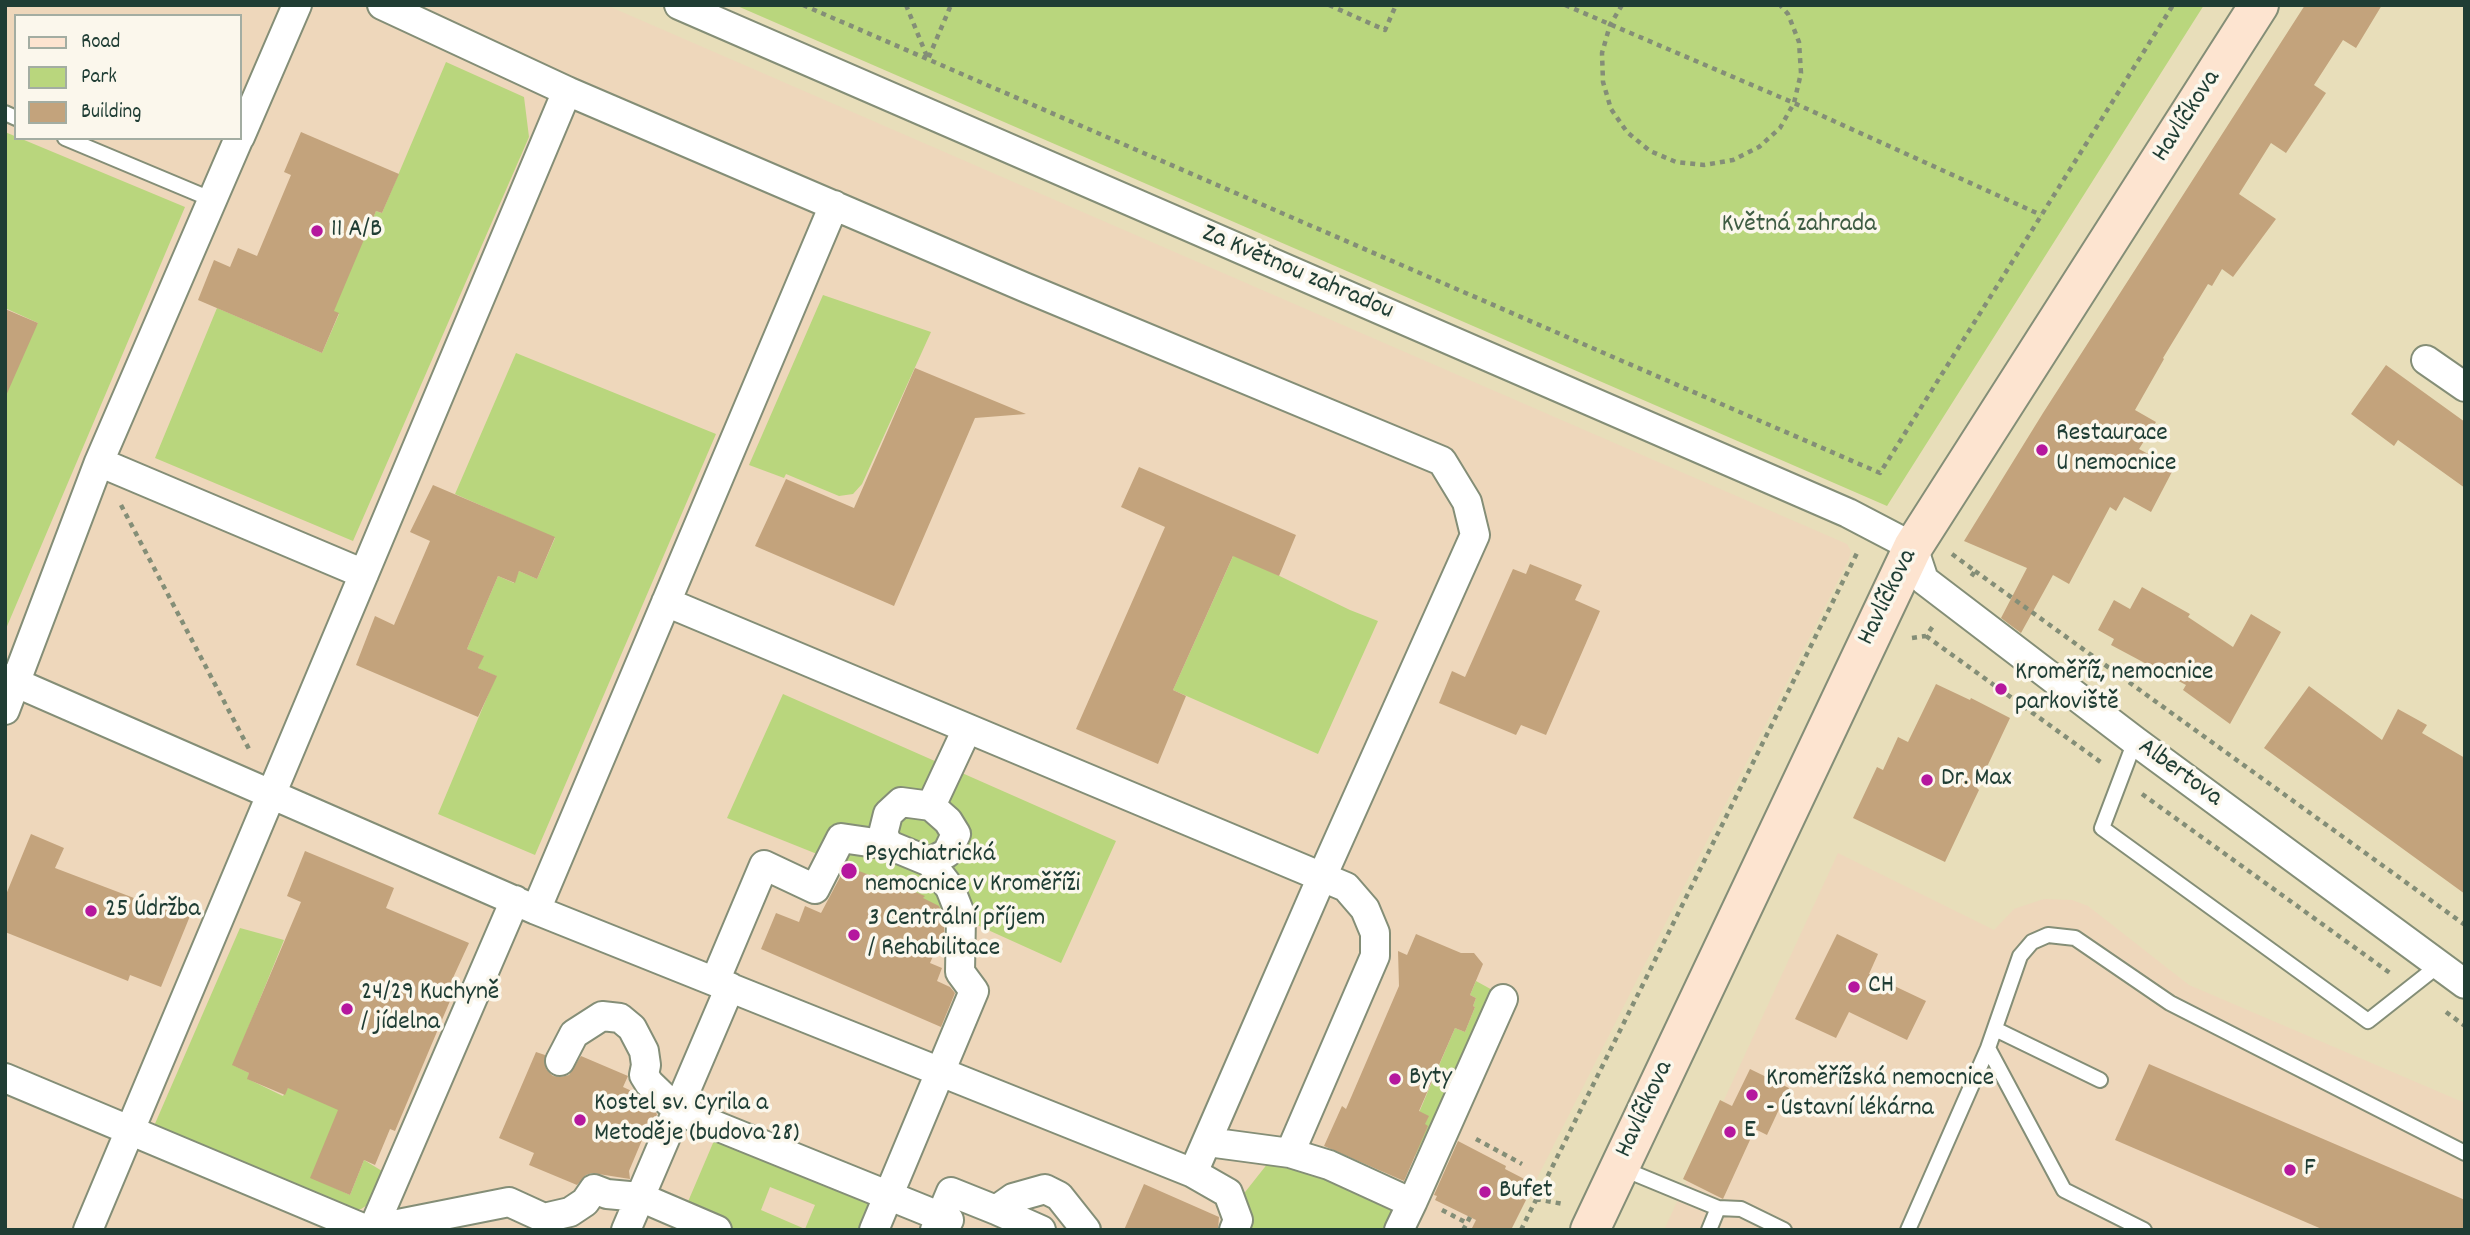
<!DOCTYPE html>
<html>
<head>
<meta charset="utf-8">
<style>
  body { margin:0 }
  #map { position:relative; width:2470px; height:1235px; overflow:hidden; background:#e8deba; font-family:Dekko,sans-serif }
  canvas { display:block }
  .frame { position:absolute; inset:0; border:7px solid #1f3d34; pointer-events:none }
  .legend { position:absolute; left:14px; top:14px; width:228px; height:126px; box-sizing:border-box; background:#fbf7ec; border:2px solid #a3ada2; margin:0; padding:9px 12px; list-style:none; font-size:21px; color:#1f3d34 }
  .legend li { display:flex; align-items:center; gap:14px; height:35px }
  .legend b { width:35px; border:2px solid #a3ada2 }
</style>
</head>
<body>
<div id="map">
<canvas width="2470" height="1235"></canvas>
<div class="frame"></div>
<ul class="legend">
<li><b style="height:9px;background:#fde4d0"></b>Road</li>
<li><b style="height:19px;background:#b9d67d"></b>Park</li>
<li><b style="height:19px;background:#c3a37c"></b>Building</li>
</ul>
</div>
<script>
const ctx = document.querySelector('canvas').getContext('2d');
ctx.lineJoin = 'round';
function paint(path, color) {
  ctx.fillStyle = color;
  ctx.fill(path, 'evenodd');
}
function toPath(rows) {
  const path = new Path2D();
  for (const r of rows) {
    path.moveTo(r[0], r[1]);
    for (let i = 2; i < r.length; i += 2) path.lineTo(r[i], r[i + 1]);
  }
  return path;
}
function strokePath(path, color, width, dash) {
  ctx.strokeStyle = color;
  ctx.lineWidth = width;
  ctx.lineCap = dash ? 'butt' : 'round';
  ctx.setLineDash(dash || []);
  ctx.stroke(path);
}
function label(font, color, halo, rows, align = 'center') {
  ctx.font = font + ' Dekko,sans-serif';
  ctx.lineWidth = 7;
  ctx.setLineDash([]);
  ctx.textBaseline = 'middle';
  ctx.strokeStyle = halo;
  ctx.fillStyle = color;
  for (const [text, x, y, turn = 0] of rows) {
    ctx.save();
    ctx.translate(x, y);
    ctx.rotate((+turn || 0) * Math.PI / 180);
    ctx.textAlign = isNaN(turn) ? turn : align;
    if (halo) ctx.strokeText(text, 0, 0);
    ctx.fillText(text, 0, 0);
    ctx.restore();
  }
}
paint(toPath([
  [5,5,606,5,1847,544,1851,551,1849,559,1511,1230,5,1230],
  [16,16,240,16,240,138,16,138],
  [1838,853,1994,930,2014,909,2044,899,2072,900,2088,906,2189,985,2465,1103,2465,1230,1664,1230]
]), '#eed7bb');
paint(toPath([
  [735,5,2204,5,1887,506],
  [446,62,524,97,529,137,353,541,155,458,217,308,322,353,339,314,331,311,376,211,382,213],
  [5,132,185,207,5,631,5,384,38,323,5,308],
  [823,295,931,332,862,484,853,494,839,496,786,474,784,478,749,465],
  [516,353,716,434,535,855,438,814,496,676,478,668,483,656,467,649,498,576,514,583,519,571,537,579,555,538,455,494],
  [1234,554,1350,610,1378,621,1318,754,1173,690],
  [783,694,1116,841,1061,963,842,864,727,818],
  [240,928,284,940,233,1065,249,1073,248,1079,283,1096,288,1088,353,1078,311,1177,350,1195,364,1160,382,1171,369,1204,361,1209,351,1209,154,1126],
  [1476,981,1496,992,1415,1156,1403,1150,1455,1028,1465,1032,1475,1007,1473,1006,1476,998,1470,995],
  [719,1129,884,1197,870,1230,729,1230,684,1211],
  [770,1187,815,1205,805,1229,761,1210],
  [1272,1158,1400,1201,1387,1230,1250,1230,1238,1201]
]), '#b9d67d');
paint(toPath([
  [2305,5,2382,5,2356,48,2343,40,2314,85,2326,93,2286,153,2271,143,2239,194,2276,219,2233,277,2222,269,2212,286,2208,284,2163,358,2164,359,2135,410,2156,422,2139,449,2174,468,2151,512,2124,497,2116,511,2110,507,2069,584,2053,575,2021,633,2001,618,2027,568,1964,541,2043,413],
  [301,132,399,174,382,213,376,211,334,311,339,313,322,353,198,300,214,260,230,267,238,248,257,256,291,175,284,172],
  [5,309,38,323,5,398],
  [2386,365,2465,422,2465,488,2398,440,2394,446,2351,414],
  [915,368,1026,414,975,418,894,606,755,546,786,479,854,508],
  [1139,467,1296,535,1279,576,1233,556,1173,690,1186,696,1158,764,1076,729,1165,527,1121,507],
  [433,485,555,537,537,579,519,571,515,583,498,576,467,649,484,656,478,668,497,676,478,717,356,665,375,616,394,625,430,541,410,532],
  [1530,564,1582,585,1575,600,1600,611,1546,735,1521,725,1516,735,1439,703,1452,671,1465,677,1513,569,1526,574],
  [2142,587,2190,614,2188,617,2233,647,2251,614,2281,632,2230,724,2183,690,2186,685,2111,645,2114,639,2098,630,2114,600,2130,609],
  [1936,684,1970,700,1971,698,2010,718,1977,788,1979,790,1945,862,1853,818,1877,767,1883,770,1898,737,1908,742],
  [2309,686,2382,740,2398,709,2427,725,2422,733,2465,758,2465,894,2264,748],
  [31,834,64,848,55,868,155,906,156,903,190,916,161,987,130,975,128,981,5,932,5,897],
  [305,851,394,888,386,908,469,943,452,980,458,982,395,1131,390,1129,375,1165,364,1160,350,1195,310,1178,338,1110,288,1088,285,1095,247,1079,249,1073,232,1065,301,902,287,896],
  [846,866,872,876,873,874,925,896,923,898,939,906,944,919,944,932,930,963,942,968,937,981,950,987,955,993,941,1027,761,949,776,913,799,922,805,906,821,913],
  [1416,934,1461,953,1474,953,1483,964,1470,995,1476,998,1473,1006,1475,1007,1465,1032,1455,1028,1419,1111,1429,1116,1425,1124,1428,1126,1404,1181,1324,1146,1342,1106,1346,1109,1399,986,1398,951,1407,955],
  [1837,934,1878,954,1869,974,1926,1001,1907,1040,1849,1012,1836,1038,1795,1019],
  [536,1052,545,1055,546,1069,553,1076,561,1077,569,1075,581,1056,628,1076,623,1087,636,1093,657,1114,655,1119,650,1121,629,1171,630,1179,592,1173,586,1175,577,1185,529,1165,534,1153,499,1138],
  [2149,1064,2465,1200,2465,1230,2324,1230,2115,1140],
  [1750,1069,1789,1088,1767,1135,1755,1129,1723,1199,1683,1179,1720,1100,1732,1106],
  [1458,1141,1506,1166,1505,1169,1534,1184,1511,1230,1471,1230,1476,1220,1435,1200,1437,1196,1434,1195],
  [1144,1184,1219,1217,1218,1230,1124,1230]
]), '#c3a37c');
const lane = toPath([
  [5,113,16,118],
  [65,138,213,200],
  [2135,741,2102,828,2368,1021,2439,965],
  [1995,1029,2100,1080],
  [1988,1048,2064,1190,2144,1230],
  [1621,1168,1718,1208,1709,1230],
  [1718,1208,1741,1209,1784,1230],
  [1908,1230,1988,1048,2020,956,2032,942,2048,935,2075,938,2170,1003,2465,1153]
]);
const street = toPath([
  [382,5,567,91,1024,287,1442,461,1467,502,1475,535,1321,879,1193,1173],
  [679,5,1848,513,1913,547,1924,580,2135,741,2465,984],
  [240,137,297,5],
  [2426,360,2465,387],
  [99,462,364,574],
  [666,602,1346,887,1365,909,1375,933,1375,956,1290,1153,1208,1142],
  [5,678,536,910,1193,1173,1228,1193,1238,1220,1234,1230],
  [5,710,99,462,239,138],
  [931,806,948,821,956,834,947,853,930,862,889,845,883,834,888,814,901,802,931,806,967,729],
  [536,910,834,205],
  [715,981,764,865,815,889,841,838,889,845],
  [560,1061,574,1034,602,1016,620,1018,632,1028,644,1051,646,1065,644,1075,649,1083,677,1110,949,1220],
  [5,1078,360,1227,374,1230],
  [1290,1153,1329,1165,1412,1203,1503,999],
  [996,1210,1041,1230],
  [373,1229,509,1202,544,1218,570,1212,585,1202,594,1189,607,1194,640,1197,717,1230],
  [373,1229,515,900],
  [88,1230,567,91],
  [626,1230,730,987],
  [874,1230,974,991,960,972,961,916,950,888,930,862],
  [935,1230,951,1192,996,1210,1013,1198,1045,1189,1059,1196,1086,1230],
  [1399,1230,1412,1203]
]);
const secondary = toPath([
  [1590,1230,1913,547,2259,5]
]);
strokePath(lane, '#848e77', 18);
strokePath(street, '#848e77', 32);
strokePath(secondary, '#848e77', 42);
strokePath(toPath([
  [803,5,1880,473,2173,5],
  [906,5,928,59,951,5],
  [1329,5,1385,30,1396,5],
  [1565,5,1794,103,2041,215],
  [1622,5,1610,25,1602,53,1603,82,1611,109,1627,132,1650,151,1676,162,1704,165,1733,160,1759,147,1780,128,1794,103,1801,73,1799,42,1788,14,1780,5],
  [121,505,249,749],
  [1952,554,1975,571,1971,577],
  [1975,571,2465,925],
  [1926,636,2102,763],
  [1912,638,1926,636,1933,626],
  [2142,794,2390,973],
  [2446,1012,2465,1026],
  [1476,1139,1522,1164],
  [1536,1199,1563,1204],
  [1442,1210,1467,1223,1470,1217],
  [1463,1230,1467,1223],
  [1521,1230,1857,553]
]), '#848e77', 4.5, [5, 5]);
strokePath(lane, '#fff', 14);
strokePath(street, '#fff', 28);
strokePath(secondary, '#fde4d0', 38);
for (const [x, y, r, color] of [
  [317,231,7,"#b5179e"],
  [2042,450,7,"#b5179e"],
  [2001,689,7,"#b5179e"],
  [1927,780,7,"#b5179e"],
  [849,871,9,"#b5179e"],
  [91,911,7,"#b5179e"],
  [854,935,7,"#b5179e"],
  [1854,987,7,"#b5179e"],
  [347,1009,7,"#b5179e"],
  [1395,1079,7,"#b5179e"],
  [1752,1095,7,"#b5179e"],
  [580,1120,7,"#b5179e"],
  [1730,1132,7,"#b5179e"],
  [2290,1170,7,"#b5179e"],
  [1485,1192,7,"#b5179e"]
]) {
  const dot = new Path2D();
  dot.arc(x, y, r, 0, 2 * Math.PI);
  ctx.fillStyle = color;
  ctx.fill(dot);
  strokePath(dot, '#fbf7ec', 2.5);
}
label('26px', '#1f3d34', '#fbf7ec', [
  ["Havlíčkova",2188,117,-57],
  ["Za Květnou zahradou",1297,274,23],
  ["Havlíčkova",1889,598,-64],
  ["Albertova",2179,774,36],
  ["Havlíčkova",1646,1110,-65]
]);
label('26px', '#3e5c43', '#fbf7ec', [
  ["Květná zahrada",1799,226]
]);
label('26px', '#1f3d34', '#fbf7ec', [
  ["11 A/B",331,231],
  ["Restaurace",2056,435],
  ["U nemocnice",2056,465],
  ["Kroměříž, nemocnice",2015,674],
  ["parkoviště",2015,704],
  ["Dr. Max",1941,780],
  ["Psychiatrická",865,856],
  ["nemocnice v Kroměříži",865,886],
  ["25 Údržba",105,911],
  ["3 Centrální příjem",868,920],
  ["/ Rehabilitace",868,950],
  ["CH",1868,987],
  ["24/29 Kuchyně",361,994],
  ["/ jídelna",361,1024],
  ["Byty",1409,1079],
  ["Kroměřížská nemocnice",1766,1080],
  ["- Ústavní lékárna",1766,1110],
  ["Kostel sv. Cyrila a",594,1105],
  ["Metoděje (budova 28)",594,1135],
  ["E",1744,1132],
  ["F",2304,1170],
  ["Bufet",1499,1192]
], 'left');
</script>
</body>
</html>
